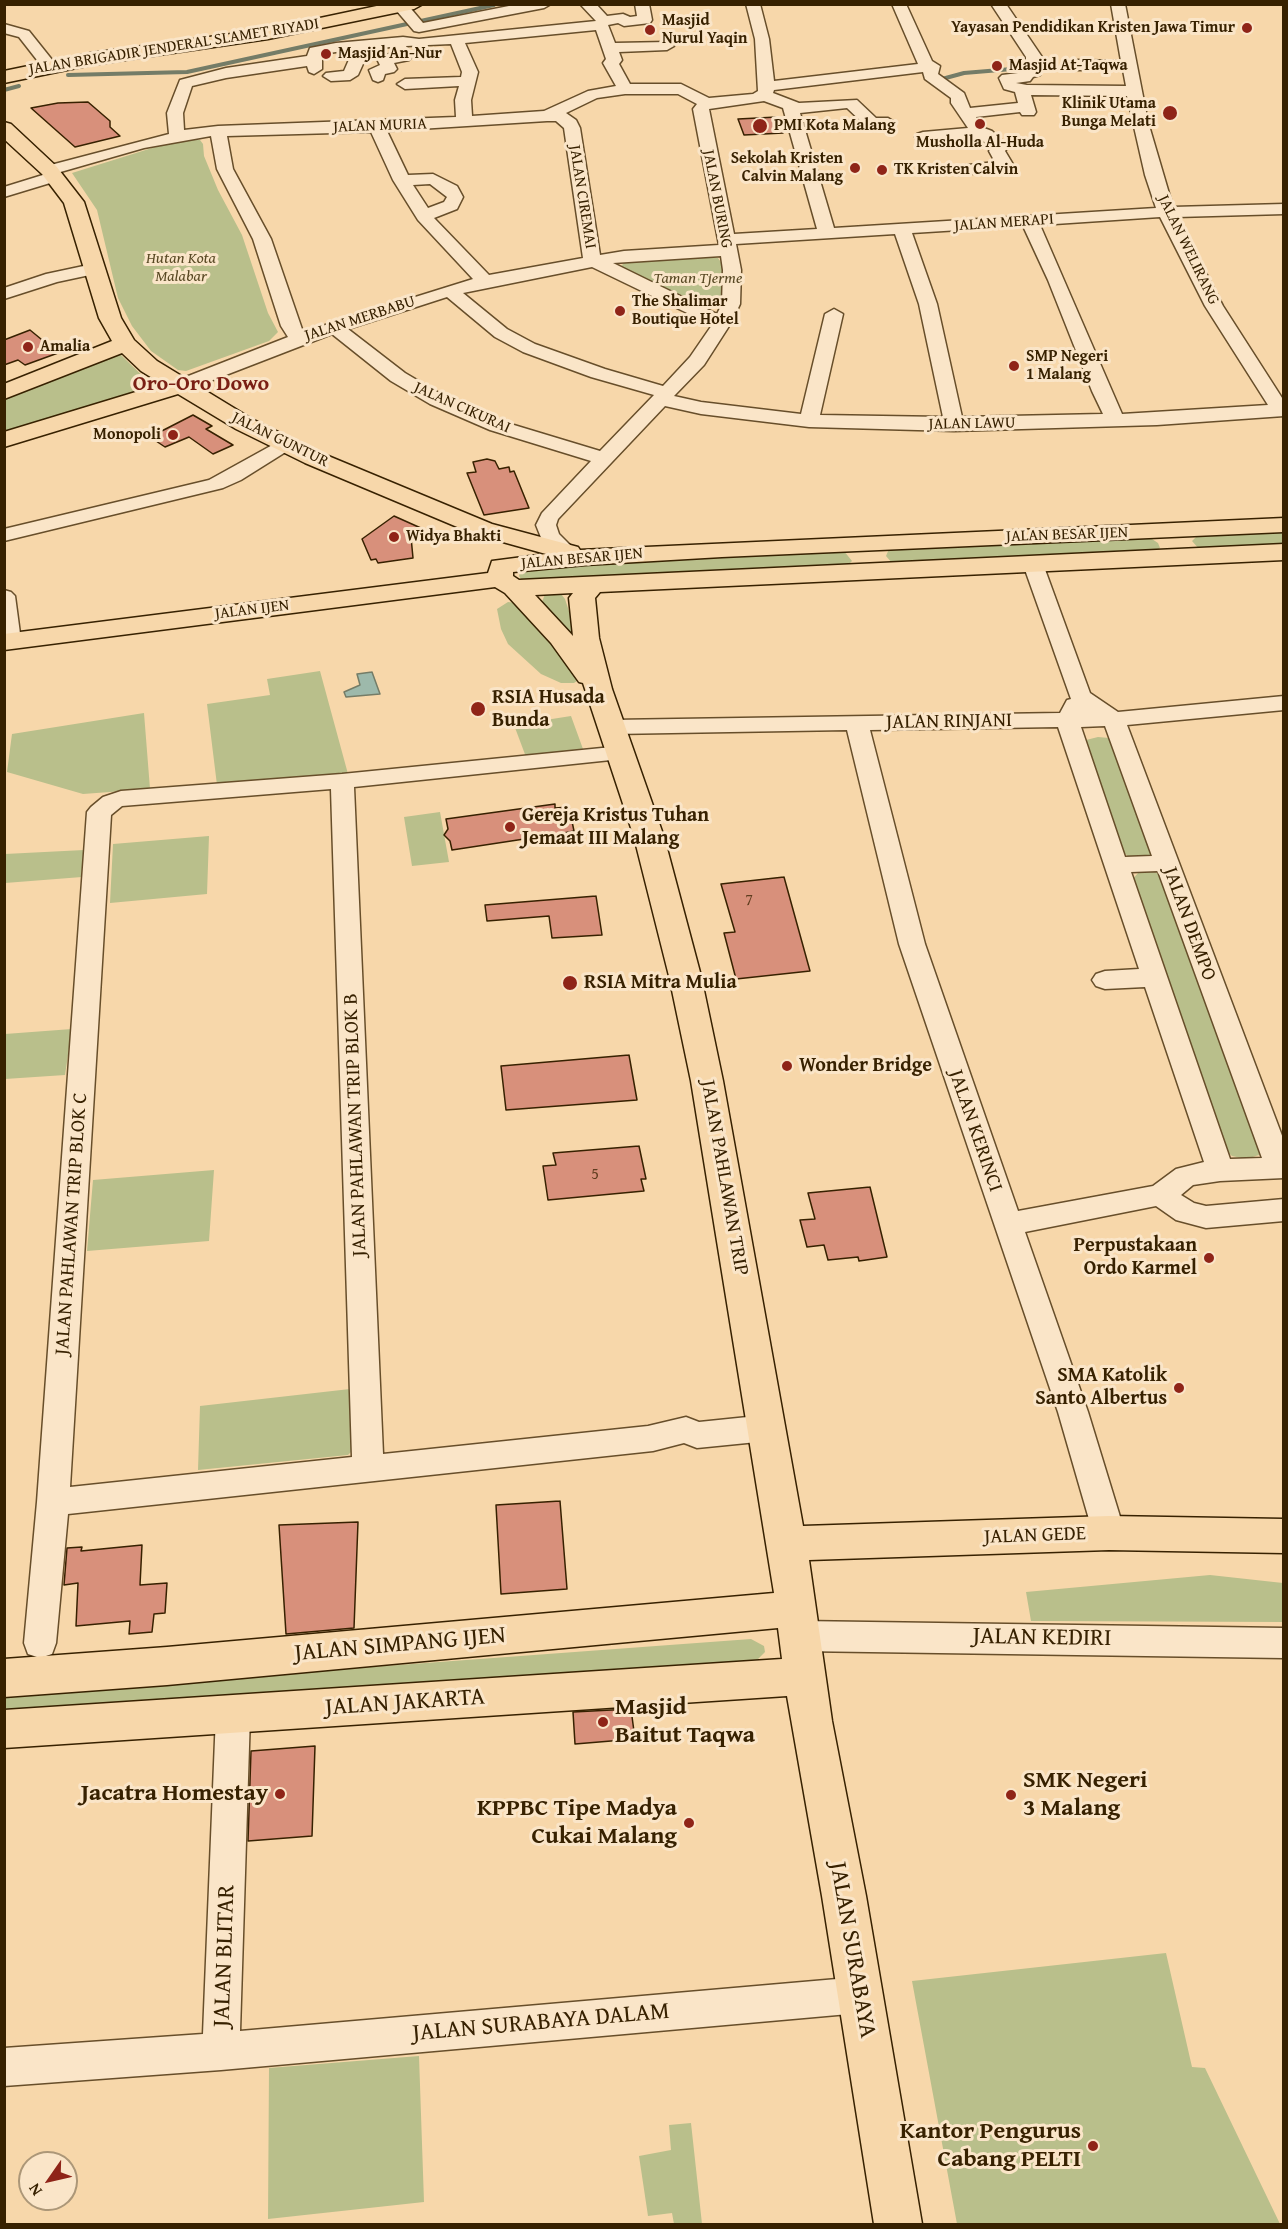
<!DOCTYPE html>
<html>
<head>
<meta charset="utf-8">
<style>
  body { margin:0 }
  #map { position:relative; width:1288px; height:2229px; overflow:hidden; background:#f7d7aa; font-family:"Gentium Book Plus",serif }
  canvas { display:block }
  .frame { position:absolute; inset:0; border:6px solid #372100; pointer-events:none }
  .north { position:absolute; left:18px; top:2151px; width:60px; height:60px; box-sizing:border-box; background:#fae5c8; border:2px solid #ac9778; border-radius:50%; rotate:236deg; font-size:16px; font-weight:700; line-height:24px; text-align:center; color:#372100 }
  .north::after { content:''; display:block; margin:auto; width:21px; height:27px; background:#8f2418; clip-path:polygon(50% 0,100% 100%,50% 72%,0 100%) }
</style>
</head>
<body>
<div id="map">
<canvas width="1288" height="2229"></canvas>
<div class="frame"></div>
<div class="north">N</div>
</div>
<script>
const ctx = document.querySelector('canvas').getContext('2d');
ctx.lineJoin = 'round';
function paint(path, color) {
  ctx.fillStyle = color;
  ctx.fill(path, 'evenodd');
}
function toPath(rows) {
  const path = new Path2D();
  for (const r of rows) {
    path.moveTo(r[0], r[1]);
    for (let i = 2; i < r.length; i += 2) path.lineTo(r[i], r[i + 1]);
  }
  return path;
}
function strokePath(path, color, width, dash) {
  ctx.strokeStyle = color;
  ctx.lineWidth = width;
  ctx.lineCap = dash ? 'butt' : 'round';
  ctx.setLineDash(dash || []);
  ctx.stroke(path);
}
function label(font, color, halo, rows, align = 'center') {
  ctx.font = font + ' "Gentium Book Plus",serif';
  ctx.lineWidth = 6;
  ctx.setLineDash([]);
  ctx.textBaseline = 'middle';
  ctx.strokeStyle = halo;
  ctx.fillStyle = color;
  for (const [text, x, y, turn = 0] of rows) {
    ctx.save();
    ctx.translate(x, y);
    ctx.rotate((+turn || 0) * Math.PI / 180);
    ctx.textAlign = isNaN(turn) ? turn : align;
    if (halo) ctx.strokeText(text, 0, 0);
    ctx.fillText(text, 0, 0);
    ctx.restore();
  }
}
paint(toPath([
  [192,139,200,140,203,144,204,156,218,190,242,235,268,313,278,332,269,341,186,371,178,370,151,351,132,326,118,298,97,210,72,173,152,148],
  [708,256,718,258,723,265,721,301,716,307,702,307,620,267,626,261],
  [121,355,153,386,5,434,5,397,111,356],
  [1283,529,1283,549,1199,549,1192,541,1198,535],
  [1149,537,1158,543,1160,548,1155,552,892,563,886,556,889,549],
  [844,551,852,561,846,567,523,582,519,576,521,570,588,560],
  [554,593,561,594,565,599,580,645,542,602,545,594],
  [508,602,517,603,540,625,571,670,577,681,574,683,561,683,541,674,508,644,501,629,497,609],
  [320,671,348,774,217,785,207,704,270,695,267,679],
  [144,713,150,789,83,794,7,772,12,734],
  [571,716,583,749,526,757,514,725],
  [1098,737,1109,738,1116,744,1152,853,1148,857,1128,856,1124,853,1084,743,1086,740],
  [440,812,449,862,412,866,404,817],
  [209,836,207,894,110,903,113,844],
  [84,850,82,877,5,883,5,854],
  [1147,871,1157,873,1166,881,1262,1150,1259,1155,1246,1159,1232,1156,1225,1150,1131,881,1138,873],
  [72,1029,65,1075,5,1079,5,1034],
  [214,1170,209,1241,87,1251,93,1180],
  [350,1389,352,1451,348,1455,198,1470,200,1406],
  [1210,1575,1283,1583,1283,1622,1031,1621,1026,1592],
  [751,1639,764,1646,765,1652,756,1661,5,1719,5,1694],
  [1166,1953,1192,2067,1205,2068,1280,2224,957,2224,912,1981],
  [419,2056,424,2202,268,2219,269,2068],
  [691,2123,702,2224,674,2224,672,2213,648,2216,639,2156,671,2150,669,2125]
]), '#b9bf8b');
const water = toPath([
  [372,672,380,694,346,697,344,692,360,685,357,674,372,672]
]);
paint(water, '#9db9ab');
strokePath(water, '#747c67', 1.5);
strokePath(toPath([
  [68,75,187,72,494,5],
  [942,79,964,73,1012,69,1030,56],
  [4,90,19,86]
]), '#747c67', 4);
const building = toPath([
  [88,102,110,121,110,127,120,136,75,147,31,108,58,103,88,102],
  [777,117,783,133,744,135,738,119,777,117],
  [30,330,58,353,25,365,18,360,4,365,4,340,30,330],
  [193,415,212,426,206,429,233,445,213,454,189,437,165,447,150,437,193,415],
  [487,459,495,461,499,469,509,467,510,472,514,471,529,508,484,515,467,473,476,472,473,462,487,459],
  [394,516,423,529,411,537,413,558,378,563,376,559,371,560,362,539,394,516],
  [555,804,555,808,569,807,574,831,564,833,560,837,544,839,544,836,452,850,450,841,444,835,448,829,446,819,555,804],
  [784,877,810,971,736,979,724,933,735,932,721,884,784,877],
  [596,896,602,935,552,938,549,916,487,921,485,905,596,896],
  [629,1055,637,1100,506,1110,501,1066,629,1055],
  [639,1146,646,1179,641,1179,644,1191,548,1200,543,1166,556,1165,553,1153,639,1146],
  [870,1187,887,1257,859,1261,858,1257,828,1260,824,1245,807,1247,800,1220,815,1219,808,1193,870,1187],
  [560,1501,567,1589,501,1594,496,1505,560,1501],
  [358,1522,354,1628,286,1634,279,1525,358,1522],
  [142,1545,140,1585,167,1583,165,1613,154,1614,152,1632,129,1634,130,1621,76,1626,78,1583,64,1585,67,1548,82,1547,81,1551,142,1545],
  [631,1709,635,1739,575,1744,573,1712,631,1709],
  [315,1746,312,1836,248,1841,251,1751,315,1746]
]);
paint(building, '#d8907b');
strokePath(building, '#372100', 1.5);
const minor = toPath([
  [395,4,407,4,423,23,519,4,551,4,544,8,419,32,414,31,396,10,395,4],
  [580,4,596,4,607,16,623,14,630,17,637,16,635,4,649,4,652,20,650,23,624,26,618,23,608,25,615,43,667,42,674,46,667,50,619,52,622,60,619,64,630,84,681,84,709,98,753,94,758,91,755,39,746,4,760,4,769,39,774,81,918,64,892,4,906,4,932,61,940,66,938,74,964,93,970,108,1018,103,1015,92,1004,89,999,78,1002,75,1018,73,1026,69,1026,57,991,4,1006,4,1042,57,1040,75,1033,77,1030,81,1016,83,1027,85,1126,86,1123,70,1078,70,1070,65,1078,60,1121,61,1111,4,1125,4,1148,122,1173,207,1284,204,1284,214,1177,217,1223,306,1284,401,1284,416,1157,425,954,431,809,427,701,414,665,406,558,519,556,525,559,534,576,551,573,555,566,557,559,555,542,540,536,525,542,513,591,461,490,430,430,404,391,381,332,334,187,390,173,390,171,386,173,382,288,337,281,326,253,239,217,169,211,136,144,148,57,173,62,177,60,180,4,197,4,187,46,174,41,170,43,167,169,134,167,113,180,80,226,68,307,56,310,48,336,43,403,37,419,39,596,21,580,4],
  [596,30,606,59,603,63,616,86,588,91,544,111,472,116,471,100,478,72,465,43,596,30],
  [451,44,462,72,461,77,405,79,397,84,405,89,459,86,455,100,456,117,218,126,184,130,183,113,192,86,226,78,307,66,309,72,314,74,322,69,322,54,350,50,351,55,344,71,326,73,323,76,331,81,350,80,358,75,367,55,364,49,391,47,395,53,380,56,377,59,380,65,369,70,373,80,378,82,383,80,385,74,394,72,397,69,394,63,409,60,412,57,406,46,451,44],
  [923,72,925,79,951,98,951,103,968,128,923,132,917,134,915,137,917,140,979,137,991,148,989,151,995,162,951,167,949,170,957,175,1006,171,1014,166,1005,151,1008,147,1006,144,992,131,984,128,976,117,1020,112,1022,115,1034,115,1036,112,1031,95,1127,96,1145,175,1156,208,834,228,800,113,847,108,866,126,888,128,896,123,888,118,876,118,857,100,799,103,773,93,774,90,923,72],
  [625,94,678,94,697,104,693,109,719,245,624,251,600,255,580,128,576,120,566,113,597,98,625,94],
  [764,101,783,108,817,229,734,234,709,109,764,101],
  [547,121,556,121,564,128,583,258,489,275,434,218,457,209,463,197,457,186,433,174,408,175,387,131,547,121],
  [371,132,393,180,418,220,473,279,303,332,271,239,233,169,227,136,371,132],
  [430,184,447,197,444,202,428,208,413,185,430,184],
  [1160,217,1205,306,1268,405,1122,414,1040,225,1160,217],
  [1023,226,1048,280,1092,391,1103,414,962,417,937,304,912,233,1023,226],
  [895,234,919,304,943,417,820,415,843,314,834,309,825,314,801,414,701,402,674,396,704,365,731,323,740,304,741,270,736,244,895,234],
  [721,256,723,270,722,304,717,314,613,263,721,256],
  [592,267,712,325,690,357,663,386,605,369,535,344,507,329,463,293,592,267],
  [447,297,495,337,523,352,591,377,654,395,600,451,504,422,444,396,405,373,348,329,447,297],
  [4,24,29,31,57,66,54,69,44,69,19,37,4,33,4,24],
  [93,264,99,265,102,269,99,273,57,282,4,299,4,288,46,274,93,264],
  [285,438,292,440,295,444,292,448,241,480,223,488,4,541,4,529,209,480,285,438],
  [1033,558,1040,560,1043,564,1090,693,1118,712,1284,696,1284,710,1127,725,1284,1141,1284,1178,1220,1181,1193,1185,1181,1195,1194,1203,1206,1206,1284,1199,1284,1221,1206,1228,1176,1220,1156,1206,1025,1232,1088,1412,1125,1533,1120,1543,1109,1547,1098,1543,1093,1533,1058,1412,899,944,847,730,613,734,605,732,602,727,605,722,613,720,1060,713,1067,700,1071,699,1023,564,1026,560,1033,558],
  [1105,726,1152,856,1125,857,1081,727,1105,726],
  [1058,727,1139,969,1105,971,1096,974,1092,980,1096,986,1105,989,1145,987,1204,1162,1176,1169,1153,1186,1018,1211,925,944,870,730,1058,727],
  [1158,871,1262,1158,1230,1159,1131,872,1158,871],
  [4,590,11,592,15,596,21,641,18,646,10,647,4,646,4,590],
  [622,746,630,748,633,753,630,758,354,787,383,1454,648,1426,686,1417,699,1422,767,1415,778,1419,782,1428,778,1437,767,1441,697,1448,684,1443,653,1451,68,1514,56,1643,52,1654,40,1658,28,1654,24,1643,37,1502,87,812,91,807,103,797,121,791,342,774,622,746],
  [331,789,352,1457,70,1487,111,815,122,806,331,789],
  [800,1621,1284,1628,1284,1658,800,1651,788,1647,784,1636,788,1625,800,1621],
  [233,1699,245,1704,250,1715,240,2031,860,1977,873,1982,878,1995,873,2008,860,2013,221,2070,4,2086,4,2048,203,2034,216,1715,221,1704,233,1699]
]);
const major = toPath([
  [386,4,423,4,414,9,268,39,91,65,4,83,4,71,91,53,268,29,386,4],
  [4,122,11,124,56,166,84,202,121,318,134,340,157,361,252,419,321,453,492,524,578,547,580,550,1284,518,1284,532,722,557,585,565,513,572,513,576,519,580,1284,544,1284,560,600,592,595,598,599,638,612,689,664,837,701,976,723,1081,803,1526,1109,1516,1284,1519,1284,1553,1109,1550,809,1560,832,1721,866,1896,922,2224,874,2224,822,1896,787,1696,4,1748,4,1710,782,1659,778,1628,167,1685,4,1697,4,1659,167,1647,774,1593,691,1081,669,976,634,837,583,683,579,682,551,643,505,593,495,587,4,650,4,634,488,573,492,561,546,554,474,534,305,463,236,429,178,394,4,447,4,432,162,384,141,371,122,353,4,399,4,384,112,341,99,318,64,203,42,174,4,139,4,122],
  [573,593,569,598,573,636,535,595,573,593]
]);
strokePath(minor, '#674e2a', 3);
strokePath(major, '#372100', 3);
paint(minor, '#fae5c8');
paint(major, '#f7d7aa');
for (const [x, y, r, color] of [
  [1247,28,6,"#8f2418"],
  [650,30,6,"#8f2418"],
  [326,54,6,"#8f2418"],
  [997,66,6,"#8f2418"],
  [1170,113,8,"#8f2418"],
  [980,124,6,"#8f2418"],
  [760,126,8,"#8f2418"],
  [855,168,6,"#8f2418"],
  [882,170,6,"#8f2418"],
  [620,311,6,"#8f2418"],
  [28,347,6,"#8f2418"],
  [1014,366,6,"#8f2418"],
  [173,435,6,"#8f2418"],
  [394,537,6,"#8f2418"],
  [478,709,8,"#8f2418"],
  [510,827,6,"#8f2418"],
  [570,983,8,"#8f2418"],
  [787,1066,6,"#8f2418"],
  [1209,1258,6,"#8f2418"],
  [1179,1388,6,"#8f2418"],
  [603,1722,6,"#8f2418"],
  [280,1794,6,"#8f2418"],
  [1011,1795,6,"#8f2418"],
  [689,1823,6,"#8f2418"],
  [1093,2146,6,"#8f2418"]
]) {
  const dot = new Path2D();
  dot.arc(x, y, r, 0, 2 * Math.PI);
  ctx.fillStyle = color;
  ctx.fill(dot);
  strokePath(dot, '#fae5c8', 2);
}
label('bold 16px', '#372100', '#fae5c8', [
  ["Masjid",662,21],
  ["Nurul Yaqin",662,39],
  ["Yayasan Pendidikan Kristen Jawa Timur",1235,28,"right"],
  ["Masjid An-Nur",338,54],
  ["Masjid At-Taqwa",1009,66],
  ["Klinik Utama",1156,104,"right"],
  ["Bunga Melati",1156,122,"right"],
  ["PMI Kota Malang",774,126],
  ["Musholla Al-Huda",980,143,"center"],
  ["Sekolah Kristen",843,159,"right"],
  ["Calvin Malang",843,177,"right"],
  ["TK Kristen Calvin",894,170],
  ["The Shalimar",632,302],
  ["Boutique Hotel",632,320],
  ["Amalia",40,347],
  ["SMP Negeri",1026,357],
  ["1 Malang",1026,375],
  ["Monopoli",161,435,"right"],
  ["Widya Bhakti",406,537]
], 'left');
label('16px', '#372100', '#fae5c8', [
  ["JALAN BRIGADIR JENDERAL SLAMET RIYADI",174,47,-9],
  ["JALAN MURIA",380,126,-2],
  ["JALAN CIREMAI",582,197,81],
  ["JALAN BURING",717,199,79],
  ["JALAN MERAPI",1004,223,-4],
  ["JALAN WELIRANG",1188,250,64],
  ["JALAN MERBABU",360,319,-18],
  ["JALAN CIKURAI",462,408,24],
  ["JALAN LAWU",972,424,-1],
  ["JALAN GUNTUR",280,440,26],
  ["JALAN BESAR IJEN",1067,535,-2],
  ["JALAN BESAR IJEN",582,559,-5],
  ["JALAN IJEN",252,610,-7]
]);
label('italic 16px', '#584823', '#fae5c8', [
  ["Hutan Kota",181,259],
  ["Malabar",181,277],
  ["Taman Tjerme",698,279]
]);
label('16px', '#5f3d1f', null, [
  ["7",749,901],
  ["5",595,1175]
]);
label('bold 20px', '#372100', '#fae5c8', [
  ["RSIA Husada",492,698],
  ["Bunda",492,721],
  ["Gereja Kristus Tuhan",522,816],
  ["Jemaat III Malang",522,839],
  ["RSIA Mitra Mulia",584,983],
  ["Wonder Bridge",799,1066],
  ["Perpustakaan",1197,1246,"right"],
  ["Ordo Karmel",1197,1269,"right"],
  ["SMA Katolik",1167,1376,"right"],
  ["Santo Albertus",1167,1399,"right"]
], 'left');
label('20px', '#372100', '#fae5c8', [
  ["JALAN RINJANI",949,722,-1],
  ["JALAN DEMPO",1189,924,70],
  ["JALAN PAHLAWAN TRIP BLOK B",356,1125,-92],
  ["JALAN KERINCI",975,1131,71],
  ["JALAN PAHLAWAN TRIP",724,1178,80],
  ["JALAN PAHLAWAN TRIP BLOK C",72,1224,-86],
  ["JALAN GEDE",1035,1536,-2]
]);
label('bold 22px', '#7a1f14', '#fae5c8', [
  ["Oro-Oro Dowo",201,384]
]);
label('24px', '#372100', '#fae5c8', [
  ["JALAN KEDIRI",1042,1638,1],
  ["JALAN SIMPANG IJEN",400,1645,-5],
  ["JALAN JAKARTA",405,1703,-4],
  ["JALAN SURABAYA",852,1950,80],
  ["JALAN BLITAR",225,1956,-88],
  ["JALAN SURABAYA DALAM",541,2023,-5]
]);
label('bold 24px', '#372100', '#fae5c8', [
  ["Masjid",615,1708,"left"],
  ["Baitut Taqwa",615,1736,"left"],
  ["SMK Negeri",1023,1781,"left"],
  ["3 Malang",1023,1809,"left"],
  ["Jacatra Homestay",268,1794],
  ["KPPBC Tipe Madya",677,1809],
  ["Cukai Malang",677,1837],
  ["Kantor Pengurus",1081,2132],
  ["Cabang PELTI",1081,2160]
], 'right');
</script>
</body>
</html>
